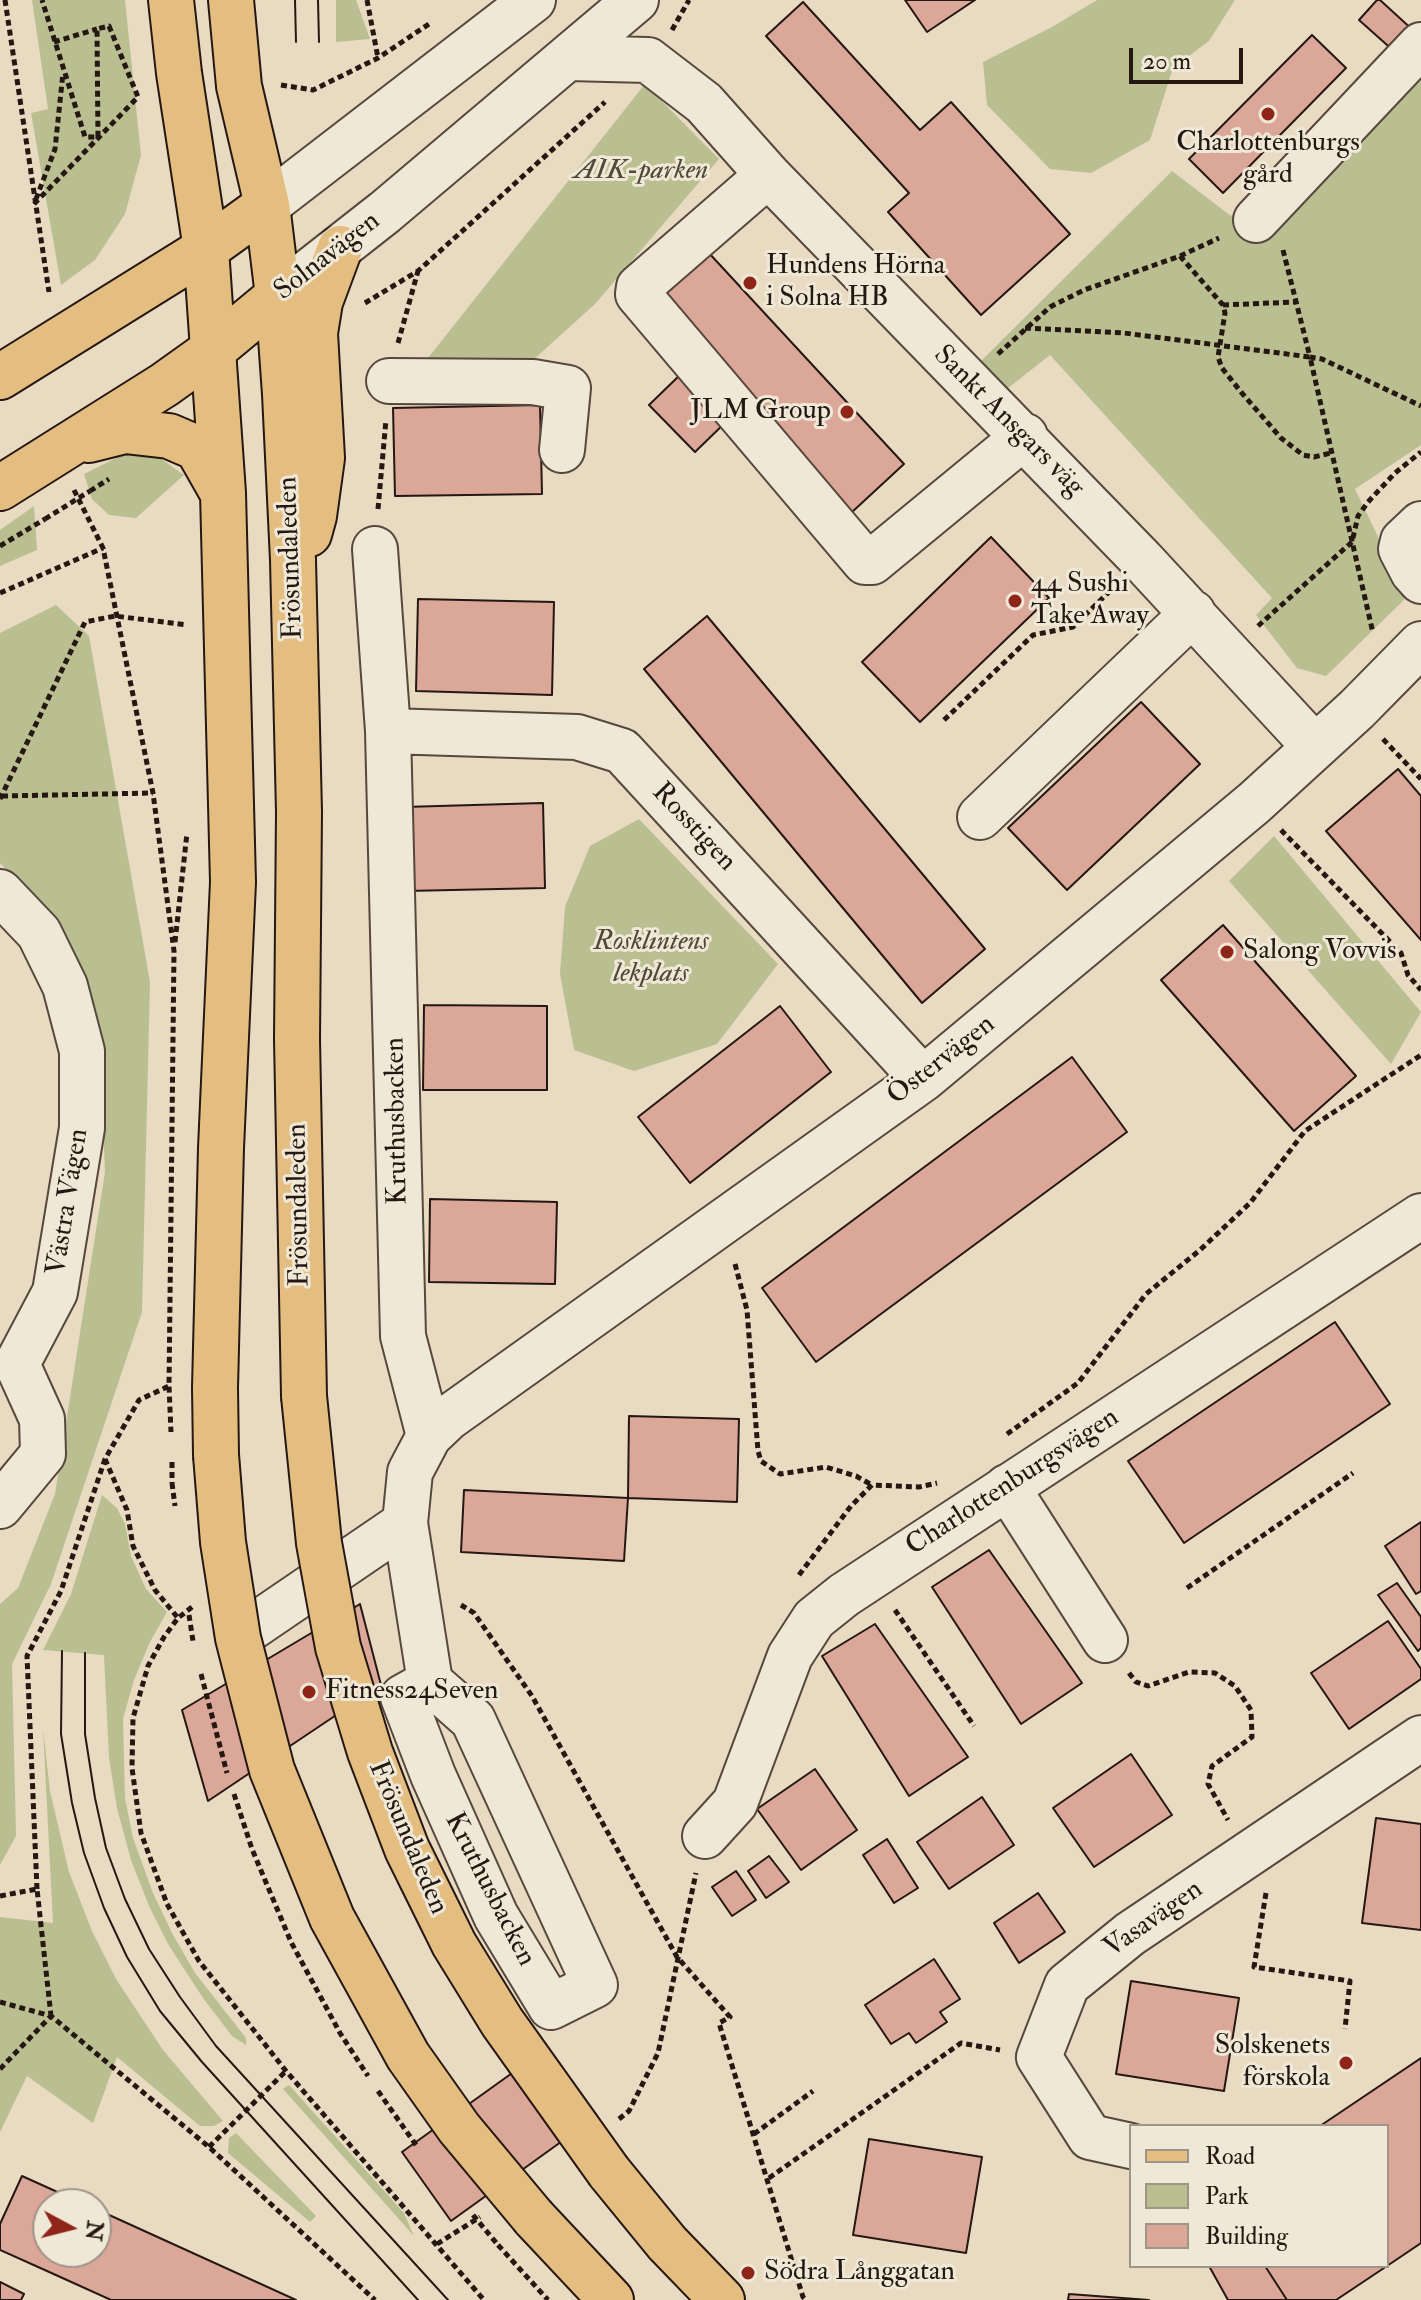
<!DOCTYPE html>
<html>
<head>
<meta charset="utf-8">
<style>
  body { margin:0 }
  #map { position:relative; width:1421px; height:2300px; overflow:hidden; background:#e8dbc1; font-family:"IM FELL Double Pica",serif }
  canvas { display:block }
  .legend { position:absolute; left:1129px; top:2124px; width:260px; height:144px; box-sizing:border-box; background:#f0e8d7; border:2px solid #9f9488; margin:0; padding:10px 14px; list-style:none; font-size:24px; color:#251711 }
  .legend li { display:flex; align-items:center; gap:16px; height:40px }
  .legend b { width:40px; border:2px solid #9f9488 }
  .north { position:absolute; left:32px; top:2188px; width:80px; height:80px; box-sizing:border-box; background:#f0e8d7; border:2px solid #9f9488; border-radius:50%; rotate:97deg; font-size:22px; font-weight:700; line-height:32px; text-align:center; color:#251711 }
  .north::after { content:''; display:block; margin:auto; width:28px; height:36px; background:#8f2418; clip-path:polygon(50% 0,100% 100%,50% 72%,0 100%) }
  .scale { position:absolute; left:1129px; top:48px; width:114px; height:36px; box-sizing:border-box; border:4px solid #251711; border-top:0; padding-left:10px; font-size:24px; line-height:28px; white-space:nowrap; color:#251711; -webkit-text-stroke:6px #f0e8d7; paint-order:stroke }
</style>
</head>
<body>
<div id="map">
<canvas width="1421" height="2300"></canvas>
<ul class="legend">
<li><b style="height:10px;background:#e4be80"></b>Road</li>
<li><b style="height:22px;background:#b9bf91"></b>Park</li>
<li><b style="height:22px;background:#dba798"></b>Building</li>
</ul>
<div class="north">N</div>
<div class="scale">20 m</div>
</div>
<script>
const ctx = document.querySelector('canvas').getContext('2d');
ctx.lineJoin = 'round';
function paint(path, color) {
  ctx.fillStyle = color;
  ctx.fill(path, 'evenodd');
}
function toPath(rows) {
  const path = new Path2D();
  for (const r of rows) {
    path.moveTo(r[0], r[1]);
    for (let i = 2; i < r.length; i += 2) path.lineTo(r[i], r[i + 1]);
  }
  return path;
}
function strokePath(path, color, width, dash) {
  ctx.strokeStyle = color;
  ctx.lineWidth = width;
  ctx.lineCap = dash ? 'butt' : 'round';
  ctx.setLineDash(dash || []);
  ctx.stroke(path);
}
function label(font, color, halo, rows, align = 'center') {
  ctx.font = font + ' "IM FELL Double Pica",serif';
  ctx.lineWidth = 6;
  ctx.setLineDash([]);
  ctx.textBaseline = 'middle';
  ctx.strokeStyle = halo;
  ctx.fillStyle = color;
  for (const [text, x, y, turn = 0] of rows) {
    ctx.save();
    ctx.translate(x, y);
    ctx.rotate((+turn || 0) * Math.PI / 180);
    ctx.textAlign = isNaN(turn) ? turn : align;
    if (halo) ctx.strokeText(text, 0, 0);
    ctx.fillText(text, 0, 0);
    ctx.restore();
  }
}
paint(toPath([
  [32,0,125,0,141,155,125,214,95,260,61,285,31,113,48,109],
  [336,0,356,0,370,39,336,42],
  [1097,0,1235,0,1209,41,1173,68,1150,140,1091,173,1050,169,987,105,983,62,1052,27],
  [1421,42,1421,445,1355,489,1407,597,1326,676,1297,668,1256,615,1272,598,1050,355,1003,392,979,363,1172,171,1231,216,1375,63],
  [645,84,719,159,595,304,522,370,390,406],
  [128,452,160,458,184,475,136,518,109,515,92,499,84,474],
  [34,506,37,550,0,566,0,530],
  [56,605,89,636,150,982,142,1312,51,1584,12,1664,16,1836,0,1865,0,1604,18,1588,55,1494,105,1172,101,1068,42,905,0,863,0,633],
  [639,819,778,964,717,1044,634,1071,574,1050,560,974,565,907,590,846],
  [1274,836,1421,1012,1391,1064,1229,881],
  [102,1495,117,1508,125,1524,131,1556,146,1589,167,1612,150,1642,134,1680,123,1719,125,1798,133,1838,153,1893,172,1933,195,1973,246,2038,246,2045,232,2036,203,1998,168,1944,149,1906,131,1860,117,1808,109,1758,104,1655,43,1650,71,1594],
  [43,1728,50,1791,69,1872,92,1931,116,1979,163,2050,223,2121,214,2126,200,2126,117,2057,93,2123,27,2076,0,2132,0,1917,53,1923],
  [289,2085,404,2213,414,2236,283,2089],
  [236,2133,316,2216,310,2222,228,2153,229,2138]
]), '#b9bf91');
const building = toPath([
  [905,0,975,0,927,32,905,0],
  [1377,0,1380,0,1415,32,1396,53,1359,20,1377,0],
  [803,2,920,130,951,102,1070,234,981,315,888,212,909,193,766,36,803,2],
  [1312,35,1346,68,1223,193,1189,159,1312,35],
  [708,252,904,464,851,513,656,300,708,252],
  [684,371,730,418,695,452,649,405,684,371],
  [540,405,542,494,395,496,393,408,540,405],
  [991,537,1049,598,920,722,862,662,991,537],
  [418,599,554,602,552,695,416,691,418,599],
  [707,616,985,949,922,1003,644,669,707,616],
  [1141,702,1200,764,1067,890,1008,828,1141,702],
  [1398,769,1421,796,1421,940,1326,831,1398,769],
  [543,803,545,888,406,891,404,807,543,803],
  [1223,925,1356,1076,1294,1131,1161,980,1223,925],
  [424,1005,547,1006,547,1090,423,1090,424,1005],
  [780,1006,831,1072,690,1183,638,1117,780,1006],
  [1072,1057,1127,1132,816,1362,762,1288,1072,1057],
  [430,1199,557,1202,555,1284,429,1282,430,1199],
  [1335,1322,1390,1404,1184,1543,1128,1461,1335,1322],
  [629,1416,739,1419,737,1502,628,1498,629,1416],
  [464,1490,628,1498,624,1561,461,1552,464,1490],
  [1421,1522,1421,1591,1416,1594,1385,1546,1421,1522],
  [989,1550,1082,1683,1021,1724,932,1587,989,1550],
  [1397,1583,1421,1617,1421,1648,1418,1651,1378,1595,1397,1583],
  [360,1604,381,1685,208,1801,182,1710,360,1604],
  [1388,1621,1421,1669,1421,1679,1349,1729,1311,1673,1388,1621],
  [875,1624,968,1757,909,1796,822,1656,875,1624],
  [1131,1754,1172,1815,1094,1867,1053,1808,1131,1754],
  [815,1769,857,1830,801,1870,757,1809,815,1769],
  [982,1797,1014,1845,949,1889,917,1842,982,1797],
  [1376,1818,1421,1824,1421,1930,1362,1923,1376,1818],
  [887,1839,918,1888,894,1903,863,1855,887,1839],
  [769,1856,789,1882,766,1898,748,1871,769,1856],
  [736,1871,756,1900,732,1916,712,1887,736,1871],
  [1038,1893,1065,1932,1019,1963,994,1923,1038,1893],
  [934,1959,960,1999,940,2012,947,2022,916,2043,909,2033,891,2044,865,2005,934,1959],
  [1131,1981,1239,1998,1224,2091,1116,2074,1131,1981],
  [547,2048,597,2116,451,2221,402,2152,547,2048],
  [1421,2058,1421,2243,1387,2266,1387,2126,1320,2126,1421,2058],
  [869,2139,982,2157,966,2253,853,2235,869,2139],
  [22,2176,84,2204,48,2204,48,2252,96,2252,96,2209,296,2300,111,2300,47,2271,0,2250,0,2224,22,2176],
  [1209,2266,1265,2266,1287,2300,1228,2300,1209,2266],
  [1265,2266,1387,2266,1336,2300,1287,2300,1265,2266],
  [0,2282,24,2294,21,2300,0,2300,0,2282],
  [1069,2294,1149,2300,1068,2300,1069,2294]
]);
paint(building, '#dba798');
strokePath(building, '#251711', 2);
const minor = toPath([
  [568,58,648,60,704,103,768,175,1142,560,1315,747],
  [768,175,639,287,638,294,865,562,872,562,1025,436],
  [267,205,533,0],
  [1256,220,1421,45],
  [278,296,385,212,636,0],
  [389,381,533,382,568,388,562,450],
  [1421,524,1403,541,1401,549,1413,572,1421,581],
  [375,549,388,731,403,1336,429,1436],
  [388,731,577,737,622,751,923,1079],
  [980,817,1193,613],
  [0,892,39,933,65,986,82,1051,82,1128,55,1292,17,1364,42,1419,43,1454,0,1506],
  [1007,1487,1105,1640],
  [248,1630,405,1523],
  [430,1682,403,1697,433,1775,496,1916,551,2007,595,1985,473,1720,430,1682,405,1523,410,1472,429,1436,448,1418,923,1079,1254,803,1357,709,1421,644],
  [705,1836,735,1803,790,1656,814,1619,844,1595,1421,1216],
  [1131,2146,1090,2137,1039,2057,1067,1985,1130,1934,1421,1738]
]);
const major = toPath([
  [171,0,179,73,206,249,223,493,233,882,221,1148,215,1388,216,1455],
  [231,0,239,86,267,205,278,296,285,394,293,560,299,812,297,1039,304,1396],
  [0,377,206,249,267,205],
  [89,440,125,431,169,436,197,448,222,492],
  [0,488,164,385,213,350,278,296],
  [309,534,314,516,322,458,315,333,320,302,340,248],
  [609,2172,667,2243,722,2300],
  [534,2218,611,2300]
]);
strokePath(minor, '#56483d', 48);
strokePath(major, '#251711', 48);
strokePath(toPath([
  [5,0,49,292],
  [367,0,378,58],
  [672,30,689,0],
  [54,42,97,29],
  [281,85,313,90,378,58,429,24],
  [36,199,55,149,63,73],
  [34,204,138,97,109,26,97,29,98,137,85,137,42,0],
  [1283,250,1310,357,1322,359,1421,406],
  [1180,256,1223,305,1225,313,1218,357,1222,368,1241,392,1281,438,1303,455,1314,457,1331,453],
  [365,303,418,271,605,102],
  [1223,305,1295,302],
  [1025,328,1124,333,1310,357,1373,633],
  [398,343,418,271],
  [998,354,1050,307,1084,290,1180,256,1219,238],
  [74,490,103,548,153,793,174,951,169,1386,171,1432],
  [90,491,109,479],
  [378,509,386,420],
  [0,546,45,519],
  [0,593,103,548],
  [1258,626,1352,542,1358,516,1368,502,1395,473,1421,452],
  [944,720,1033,635,1073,627,1113,588],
  [1383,739,1421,779],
  [2,796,153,793],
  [0,799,85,622,115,616,187,625],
  [1281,830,1401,953,1408,975,1421,990],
  [175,942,187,833],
  [735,1264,747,1310,758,1451,761,1461,780,1474,826,1467,856,1476,872,1485],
  [1007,1434,1078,1383,1146,1294,1200,1250,1250,1203,1305,1131,1421,1055],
  [105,1459,127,1510,133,1546,155,1590,178,1618],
  [172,1462,172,1483],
  [799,1575,851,1506,872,1485,919,1487,937,1483],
  [1187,1588,1353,1473],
  [461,1605,474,1613,532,1696,677,1957,730,2017,719,2023,803,2297,806,2300],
  [192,1607,178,1618,164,1637,148,1666,133,1718,132,1768,141,1833,167,1904,199,1961,286,2071,484,2300],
  [895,1610,974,1726],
  [1129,1673,1136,1682,1148,1686,1189,1672,1215,1673,1235,1686,1251,1710,1252,1737,1212,1766,1208,1784,1228,1820],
  [37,1889,27,1656,61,1591,105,1459,139,1400,169,1386],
  [1266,1893,1254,1967,1350,1981,1345,2029],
  [0,1896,37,1889,51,2016],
  [0,2002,51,2016,209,2147,375,2300],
  [0,2069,51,2016],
  [619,2119,629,2111,658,2053,696,1873],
  [754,2134,813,2091],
  [209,2147,286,2071],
  [769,2178,961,2043,1000,2050],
  [437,2244,480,2217],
  [498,2245,548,2300]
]), '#251711', 5, [6, 4]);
strokePath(minor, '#f0e8d7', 44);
strokePath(major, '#e4be80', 44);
strokePath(toPath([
  [295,0,296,42],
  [318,0,319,42],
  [62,1651,61,1734,72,1803,84,1853,104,1908,127,1957,160,2011,202,2062,418,2300],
  [85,1653,85,1734,95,1798,106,1848,125,1899,149,1949,180,1997,216,2046,448,2300]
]), '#251711', 2);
const majorBridge = toPath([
  [304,1396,319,1543,338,1647,370,1752,407,1849,454,1944,502,2022,609,2172],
  [216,1455,223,1542,238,1638,272,1770,332,1918,408,2056,459,2128,534,2218]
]);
strokePath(majorBridge, '#251711', 48, []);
strokePath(toPath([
  [45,519,90,491],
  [172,1483,175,1506],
  [189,1615,193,1641],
  [201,1674,227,1773],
  [234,1794,252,1849,291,1942,340,2033,368,2076],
  [378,2091,416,2145],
  [473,2215,498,2245]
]), '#251711', 5, [6, 4]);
strokePath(majorBridge, '#e4be80', 44);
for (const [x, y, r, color] of [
  [1268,114,8,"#8f2418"],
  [750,283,8,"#8f2418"],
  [847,412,8,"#8f2418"],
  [1015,601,8,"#8f2418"],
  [1227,952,8,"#8f2418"],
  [309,1692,8,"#8f2418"],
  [1346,2063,8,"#8f2418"],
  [748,2273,8,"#8f2418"]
]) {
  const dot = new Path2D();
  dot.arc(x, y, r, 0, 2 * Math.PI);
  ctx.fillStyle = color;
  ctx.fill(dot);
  strokePath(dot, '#f0e8d7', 3);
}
label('28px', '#251711', '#f0e8d7', [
  ["Charlottenburgs",1268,144,"center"],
  ["gård",1268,176,"center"],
  ["Hundens Hörna",766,267],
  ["i Solna HB",766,299],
  ["JLM Group",831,412,"right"],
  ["44 Sushi",1031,585],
  ["Take Away",1031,617],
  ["Salong Vovvis",1243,952],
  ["Fitness24Seven",325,1692],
  ["Solskenets",1330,2047,"right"],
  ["förskola",1330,2079,"right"],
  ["Södra Långgatan",764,2273]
], 'left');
label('italic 28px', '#514937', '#f0e8d7', [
  ["AIK-parken",641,172],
  ["Rosklintens",651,943],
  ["lekplats",651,975]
]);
label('28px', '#251711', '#f0e8d7', [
  ["Solnavägen",328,257,-38],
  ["Sankt Ansgars väg",1008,422,45],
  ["Frösundaleden",292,558,-92],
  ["Rosstigen",693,828,47],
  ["Östervägen",942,1061,-38],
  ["Kruthusbacken",398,1121,-91],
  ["Västra Vägen",69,1202,-81],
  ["Frösundaleden",300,1205,-91],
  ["Charlottenburgsvägen",1013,1483,-33],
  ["Frösundaleden",407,1838,67],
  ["Kruthusbacken",489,1890,63],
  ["Vasavägen",1154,1920,-35]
]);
</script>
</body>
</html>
